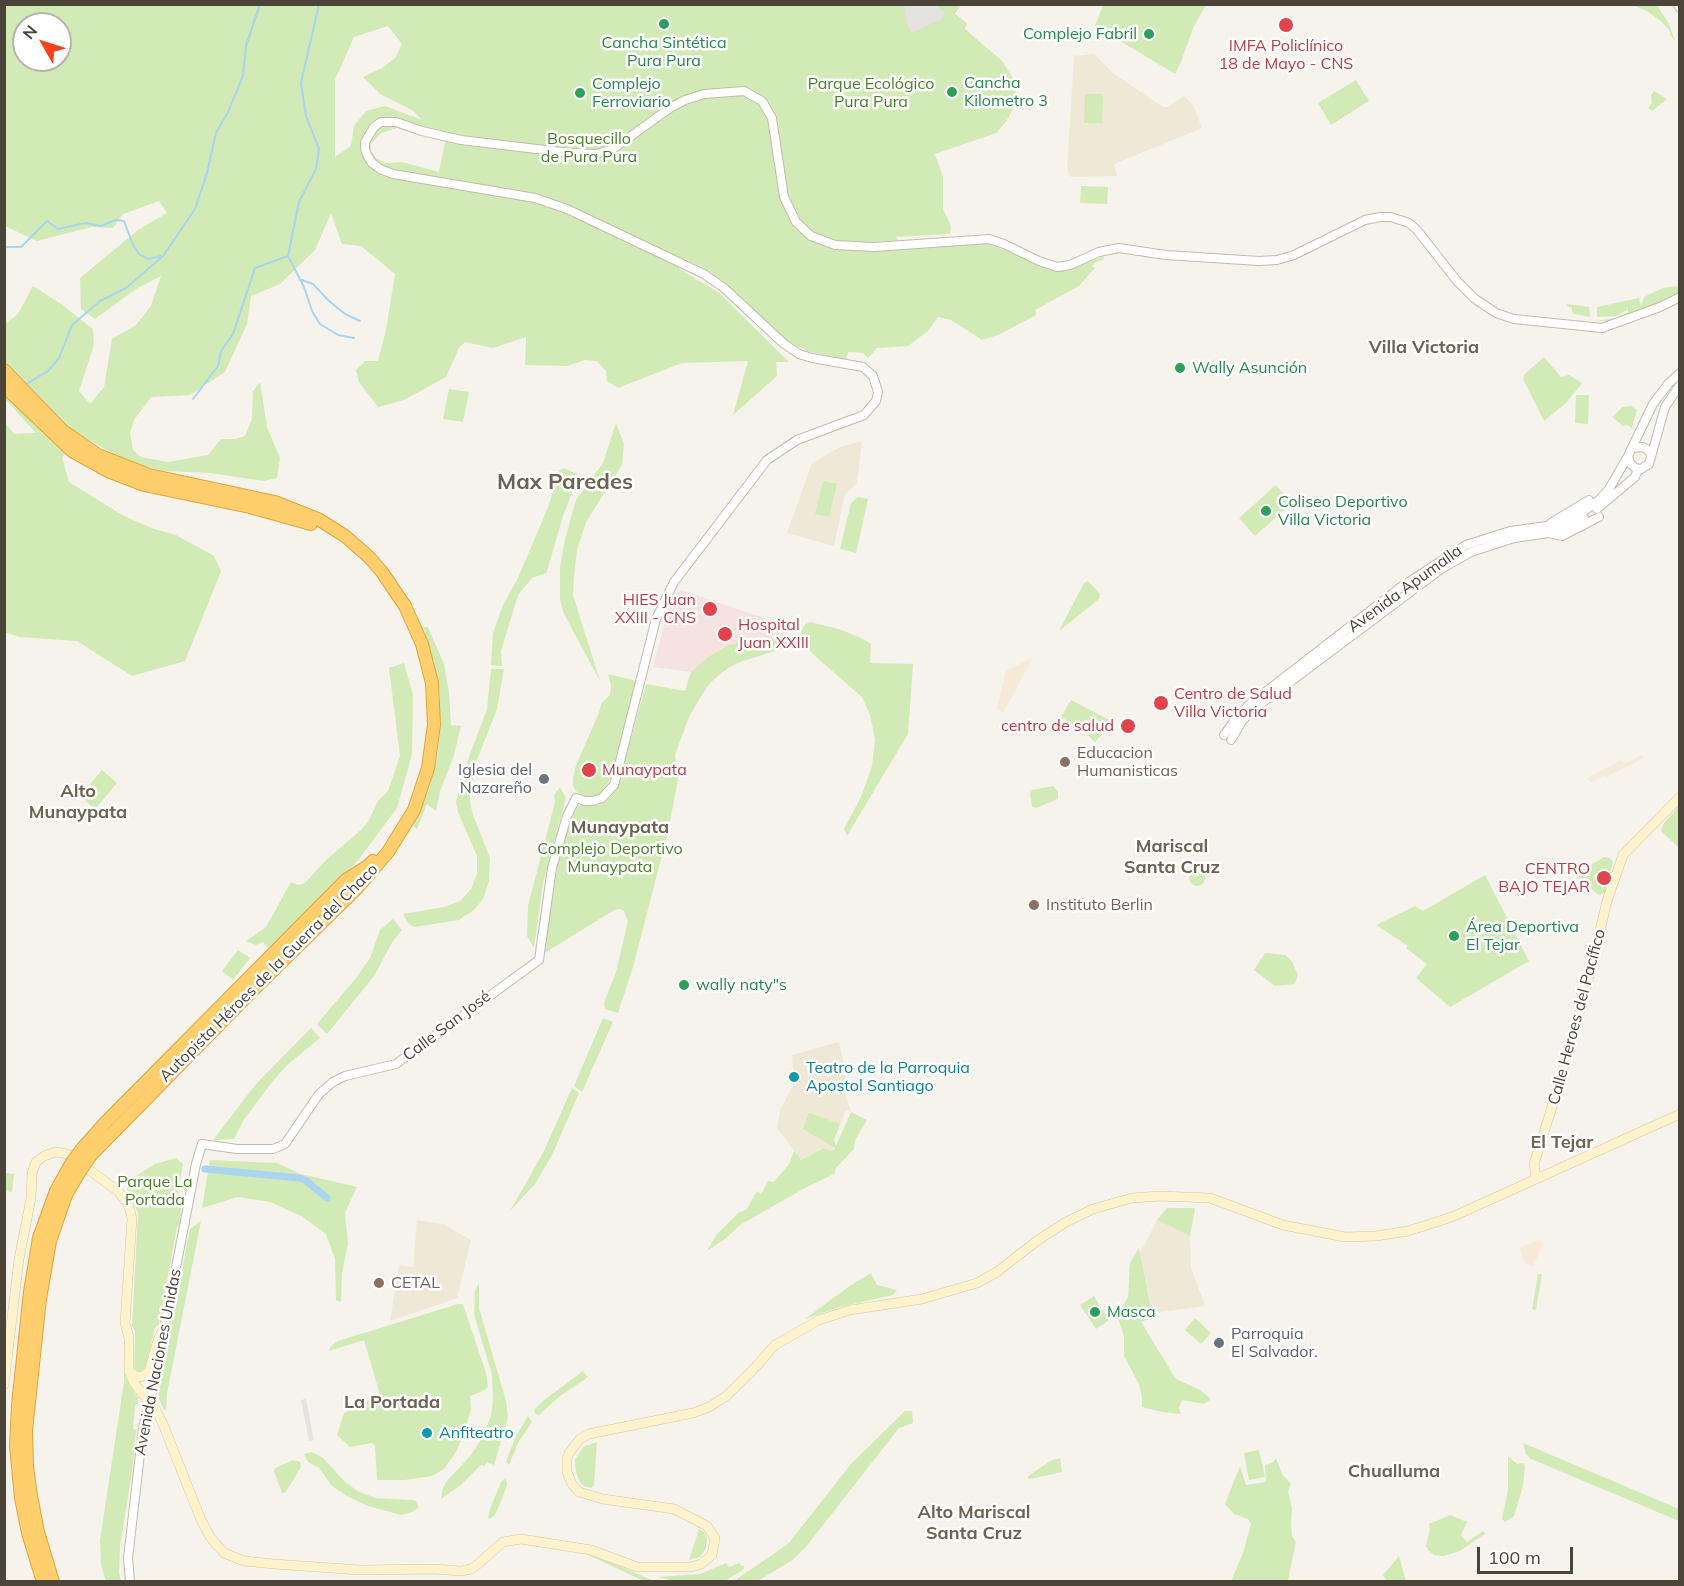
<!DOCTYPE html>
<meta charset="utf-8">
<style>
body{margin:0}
#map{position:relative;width:1684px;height:1586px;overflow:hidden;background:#f6f3ec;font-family:Mulish,sans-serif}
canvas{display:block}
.frame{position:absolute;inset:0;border:6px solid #4b4439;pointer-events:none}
.north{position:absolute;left:12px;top:12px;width:60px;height:60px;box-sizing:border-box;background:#fff;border:2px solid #b7b4b0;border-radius:50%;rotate:309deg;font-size:16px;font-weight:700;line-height:24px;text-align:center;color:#4b4439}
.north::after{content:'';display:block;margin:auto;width:21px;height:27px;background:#fc3f1d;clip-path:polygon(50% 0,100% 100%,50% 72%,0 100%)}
.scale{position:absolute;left:1477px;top:1547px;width:96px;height:27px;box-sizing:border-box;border:3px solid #4b4439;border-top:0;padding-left:8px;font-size:18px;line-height:21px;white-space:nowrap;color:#4b4439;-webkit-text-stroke:4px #fff;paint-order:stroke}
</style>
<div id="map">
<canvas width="1684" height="1586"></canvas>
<div class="frame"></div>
<div class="north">N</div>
<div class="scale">100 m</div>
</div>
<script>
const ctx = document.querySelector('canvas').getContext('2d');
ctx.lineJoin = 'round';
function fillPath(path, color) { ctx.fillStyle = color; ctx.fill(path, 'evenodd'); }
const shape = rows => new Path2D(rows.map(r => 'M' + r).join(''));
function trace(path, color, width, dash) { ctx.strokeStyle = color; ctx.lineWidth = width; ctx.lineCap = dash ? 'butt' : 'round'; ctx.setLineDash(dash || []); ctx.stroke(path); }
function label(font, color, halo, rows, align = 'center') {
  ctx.font = font + ' Mulish,sans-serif'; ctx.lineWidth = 5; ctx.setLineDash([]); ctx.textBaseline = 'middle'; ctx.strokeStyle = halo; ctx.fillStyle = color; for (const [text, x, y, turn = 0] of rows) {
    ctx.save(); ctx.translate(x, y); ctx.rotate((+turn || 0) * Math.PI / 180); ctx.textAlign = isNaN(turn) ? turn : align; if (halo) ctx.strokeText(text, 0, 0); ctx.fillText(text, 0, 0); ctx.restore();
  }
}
fillPath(shape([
 [1033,658,1003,713,997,708,1006,671],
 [1642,755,1644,758,1606,777,1605,775,1590,783,1587,778,1621,760,1624,764],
 [1539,1240,1543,1244,1533,1267,1525,1263,1519,1248]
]), '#f7ead8');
fillPath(shape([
 [1094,54,1114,74,1163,107,1168,107,1184,96,1193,105,1202,128,1114,164,1117,176,1071,177,1067,170,1074,56],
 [862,441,857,483,845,494,834,546,787,533,812,463,840,447],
 [839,1042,849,1087,844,1090,851,1112,846,1110,834,1140,833,1151,824,1148,801,1160,777,1128,780,1110,794,1084,792,1055],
 [417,1220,443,1224,471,1240,457,1298,390,1321,399,1265,413,1267],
 [1157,1220,1190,1236,1191,1267,1205,1306,1153,1313,1140,1253]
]), '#efe8d6');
fillPath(shape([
 [681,590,788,626,787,639,759,638,728,645,708,657,691,672,653,667,669,607,675,595]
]), '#f6e3e0');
fillPath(shape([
 [5,5,961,5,955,14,967,23,965,29,1002,61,1015,81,1016,103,1006,122,996,133,935,154,943,177,943,209,951,226,950,234,896,237,904,248,958,244,989,244,1055,271,1067,271,1104,256,1103,260,1096,262,1092,266,1095,268,1079,286,1035,310,1036,315,998,335,982,340,951,320,938,317,928,331,908,346,877,348,868,358,863,353,848,352,846,360,807,351,787,341,771,328,723,281,702,267,683,258,679,269,718,292,789,362,776,362,777,376,733,415,748,361,682,363,618,388,607,381,606,371,597,361,585,360,567,366,525,365,526,337,493,348,465,342,459,348,446,377,404,400,378,407,359,382,356,370,365,361,378,361,386,330,395,274,361,246,342,244,331,213,315,250,280,284,251,296,247,324,225,372,190,395,151,397,134,420,130,433,133,450,141,457,168,462,208,455,221,439,235,439,245,436,252,419,253,391,260,382,267,427,280,458,277,478,264,481,210,473,163,471,127,462,84,437,62,457,69,482,122,515,154,529,176,535,214,556,221,571,185,661,132,676,77,641,19,637,5,632,5,422,14,434,36,433,5,399,5,324,18,314,33,286,61,304,93,329,94,345,79,391,90,404,104,387,112,339,136,325,151,306,161,276,136,289,95,319,81,309,80,278,138,230,167,213,159,201,123,214,113,228,92,227,37,241,5,226],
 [24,24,60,24,60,60,24,60],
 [388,26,402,44,395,58,382,68,363,77,380,94,412,110,422,120,385,106,366,111,354,126,351,146,335,157,335,80,354,37],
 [397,128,445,142,439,172,402,162,385,163,376,158,371,151,371,144,381,133],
 [1103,5,1103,4,1206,5,1193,28,1181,62,1175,74,1095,26],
 [1632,5,1657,5,1669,24,1675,41,1670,35,1670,31,1662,22,1647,11],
 [1356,80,1369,101,1331,125,1318,103],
 [1654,91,1667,99,1652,111,1648,108,1652,103,1651,95],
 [1085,94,1103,94,1102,123,1084,123],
 [1081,186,1108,187,1107,204,1080,203],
 [1677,286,1679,293,1653,306,1611,321,1595,321,1616,318,1628,312,1627,305,1627,310,1616,316,1597,317,1597,307,1639,298,1641,306,1644,297,1663,288],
 [1567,304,1589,307,1590,317,1575,314,1572,312,1572,308,1566,306],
 [1544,357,1561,377,1569,375,1582,383,1567,402,1544,421,1523,379,1525,374],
 [449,389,469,392,463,422,443,419],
 [1576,395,1589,395,1588,424,1575,423],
 [1631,406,1637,410,1632,427,1636,431,1627,425,1623,426,1612,417,1623,407],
 [616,423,624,444,622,465,586,522,577,550,574,576,573,595,600,681,564,614,560,600,560,567,565,539,576,500,603,463],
 [564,468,579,475,563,516,548,568,546,573,532,578,518,595,501,651,502,666,491,665,493,633,503,605,517,580,549,505,559,470],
 [823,481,837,484,829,517,815,514],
 [1276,485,1292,503,1255,536,1239,518],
 [858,497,868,499,856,553,840,549,851,503],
 [1088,581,1100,594,1099,599,1059,631,1084,583],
 [810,622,839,629,861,638,871,644,870,663,913,664,908,734,847,836,844,829,861,797,872,766,875,739,870,715,862,697,814,655,806,646,801,632,804,625],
 [423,627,428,627,444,664,449,693,451,725,461,726,454,755,440,791,436,811,427,804,417,829,412,825,429,789,438,753,440,732,440,693,434,662],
 [759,638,787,639,792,641,787,647,737,663,724,671,711,682,701,696,689,717,675,755,678,779,668,832,633,967,618,1013,605,1009,604,1003,616,972,628,921,624,911,620,909,614,910,540,956,545,942,561,846,568,824,579,805,599,805,607,801,617,789,646,684,685,691,691,672,708,657,728,645],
 [404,663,413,695,412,754,397,808,359,859,332,890,269,949,263,942,256,945,246,941,266,927,291,882,298,885,305,883,325,861,362,829,368,822,378,801,388,791,400,756,389,668],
 [491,669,504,669,497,709,477,760,470,791,470,802,473,815,490,858,489,881,483,899,474,910,459,920,414,927,408,923,403,914,444,907,460,901,471,889,477,874,477,856,458,812,456,802,469,757,487,709],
 [608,674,637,681,609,781,600,794,593,797,585,796,577,792,573,786,573,778,576,765,599,713,601,704,610,695,611,685],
 [1071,700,1113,722,1095,742,1084,732,1061,717],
 [102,770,117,783,95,809,80,796],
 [1053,786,1058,791,1058,799,1036,808,1032,806,1030,794,1032,790],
 [560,787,566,798,543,883,534,948,527,936,528,906,555,802,554,795],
 [1679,806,1679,848,1661,831,1664,823],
 [1604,857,1610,858,1613,862,1605,893,1599,895,1576,877,1576,874],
 '1189 878a8 8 0 1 1 16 0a8 8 0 1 1-16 0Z',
 [1485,875,1529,961,1450,1007,1416,978,1427,964,1406,948,1408,946,1376,925,1415,906,1423,911],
 [393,919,402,930,393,941,374,976,327,1034,317,1024,357,977,370,958,380,930],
 [238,950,250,958,233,980,222,971],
 [1265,953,1285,955,1292,961,1298,975,1295,984,1275,986,1254,970],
 [603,1018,613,1022,582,1092,574,1086],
 [311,1028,320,1038,287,1065,272,1082,243,1121,234,1139,213,1140,256,1084],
 [572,1088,579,1093,553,1153,535,1184,510,1211,543,1153],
 [851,1112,867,1120,855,1140,854,1149,836,1168,834,1174,803,1189,740,1225,725,1239,707,1251,717,1234,738,1213,747,1209,757,1191,761,1194,768,1181,774,1182,789,1164,794,1151,801,1160,824,1148,833,1151,835,1148,803,1129,809,1113,840,1124,834,1140,836,1146],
 [176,1158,183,1164,178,1194,182,1196,180,1223,177,1227,159,1324,155,1328,146,1365,143,1370,139,1372,134,1368,135,1330,132,1326,138,1213,125,1183,155,1164],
 [210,1160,277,1163,301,1174,357,1187,345,1213,348,1243,342,1273,341,1302,336,1300,335,1259,326,1234,301,1216,270,1202,238,1197,202,1208],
 [5,1173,14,1174,12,1192,5,1191],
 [1167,1208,1194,1208,1195,1210,1190,1236,1157,1220],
 [201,1221,167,1393,166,1410,164,1410,158,1397,167,1347,190,1229],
 [1139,1248,1153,1317,1141,1322,1176,1379,1200,1390,1211,1399,1204,1404,1182,1400,1179,1408,1181,1414,1162,1412,1142,1407,1142,1397,1139,1384,1124,1356,1124,1336,1117,1316,1128,1297,1130,1263],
 [871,1273,877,1285,897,1290,893,1295,839,1307,805,1319,851,1285],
 [1538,1274,1542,1274,1536,1310,1532,1309],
 [479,1283,479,1308,506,1401,508,1417,494,1465,487,1462,484,1466,481,1465,461,1485,441,1499,443,1488,447,1481,471,1455,480,1441,491,1416,493,1399,492,1375,474,1314,475,1291],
 [1094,1296,1109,1320,1096,1329,1080,1305],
 [458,1304,463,1304,486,1373,488,1387,481,1392,470,1396,471,1409,464,1433,457,1450,444,1469,432,1476,405,1480,377,1480,375,1446,372,1443,350,1447,337,1435,344,1413,380,1395,364,1340,329,1351,331,1346,338,1341],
 [1195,1318,1211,1333,1201,1344,1185,1330],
 [124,1369,126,1379,138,1398,138,1404,135,1405,133,1429,136,1430,133,1466,120,1546,119,1573,121,1581,106,1582,101,1565,100,1540,124,1382],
 [583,1371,588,1377,560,1396,539,1415,535,1414,534,1410,543,1401],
 [905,1411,912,1411,913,1423,899,1428,805,1548,791,1561,761,1579,756,1581,734,1581,788,1544,851,1464],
 [528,1416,532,1422,519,1441,509,1465,506,1462,515,1438],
 [597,1442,594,1485,591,1488,584,1486,579,1481,576,1472,575,1460,583,1447],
 [1523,1443,1679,1509,1679,1521,1531,1459,1526,1454],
 [1259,1450,1265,1477,1249,1480,1244,1453],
 [312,1452,323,1458,345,1482,359,1492,376,1498,413,1500,416,1501,419,1507,412,1512,401,1515,368,1506,347,1496,332,1486,319,1468,308,1462,304,1454],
 [1508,1456,1517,1464,1523,1463,1525,1466,1523,1486,1514,1516,1505,1522,1502,1519,1508,1490],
 [1060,1458,1062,1472,1030,1479,1027,1477,1050,1461],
 [1276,1458,1282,1474,1291,1484,1288,1491,1292,1509,1291,1524,1292,1536,1296,1542,1288,1580,1231,1581,1243,1553,1251,1524,1248,1519,1234,1514,1225,1504,1240,1466,1246,1485,1266,1482,1265,1465,1272,1463],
 [293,1460,300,1462,301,1467,285,1493,282,1493,274,1471,275,1468],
 [506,1478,507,1485,502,1499,495,1515,490,1519,488,1518,490,1509,501,1482],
 [1450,1515,1467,1522,1461,1535,1467,1542,1483,1531,1485,1534,1460,1551,1443,1556,1434,1555,1428,1550,1426,1546,1430,1529,1429,1524],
 [699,1529,704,1532,707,1538,706,1548,700,1557,689,1560],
 [586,1554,605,1560,654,1581,644,1581],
 [1399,1556,1406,1581,1387,1581,1383,1575],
 [726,1563,729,1567,740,1563,741,1566,744,1566,744,1569,725,1581,674,1581,658,1577,700,1574]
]), '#d2eab5');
fillPath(shape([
 [904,5,939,5,938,7,944,12,942,19,911,33,907,23],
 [306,1399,314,1440,309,1441,301,1400]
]), '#e5e3e0');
trace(shape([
 [319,4,301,83,306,116,319,149,316,169,299,202,288,256,304,287,312,311,320,324,338,335,354,338],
 [4,247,21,247,47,221,58,229,86,223,101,226,115,220,124,221,133,245,139,254,148,259,161,256],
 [302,280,313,284,328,300,345,314,360,321],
 [25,385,48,371,59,358,72,325,100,301,126,288,163,256,195,209,207,173,216,133,228,112,243,76,246,46,260,4],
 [193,399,218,366,221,351,233,334,255,268,288,256]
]), '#a9d4f2', 2);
trace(shape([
 [205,1169,299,1178,305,1180,327,1198]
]), '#a9d4f2', 7);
const tertiary = shape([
 [1677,4,1680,8],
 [1632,448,1643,447,1648,450,1651,455],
 [1628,456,1630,463,1635,468,1641,469,1649,464,1665,407,1680,385],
 [1597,509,1635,477,1638,469],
 [1551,523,1589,500],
 [1549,533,1562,536,1599,517],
 [1224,735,1237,717,1250,704,1401,587,1438,563,1466,545,1510,531,1547,526,1573,519,1599,500,1609,489,1628,456,1653,404,1668,384,1680,373],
 [1231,740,1242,721,1254,709,1441,569,1471,552,1514,538,1549,533,1573,525,1584,518],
 [130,1582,128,1558,143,1428,150,1402,196,1164,202,1144,237,1149,273,1149,285,1144,319,1094,333,1082,345,1076,396,1064,539,960,552,868,567,816,576,798,585,801,593,801,602,798,614,785,656,619,674,582,767,460,797,440,864,415,876,401,878,392,873,376,863,367,812,358,799,354,783,343,724,288,704,274,567,209,535,198,393,174,380,169,372,163,367,155,365,149,365,142,374,127,381,122,396,122,422,131,461,140,570,153,597,154,613,149,670,108,685,100,704,94,744,91,762,101,772,118,784,197,796,222,811,236,835,245,874,247,989,239,1004,244,1039,261,1057,267,1070,265,1099,252,1119,248,1166,255,1259,261,1277,260,1294,255,1365,220,1380,217,1391,217,1409,223,1417,230,1457,281,1475,299,1496,313,1514,319,1602,328,1660,307,1680,297]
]);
const secondary = shape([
 [1536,1178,1534,1164,1559,1085,1585,993,1607,901,1623,855,1680,797],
 [129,1371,137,1377,144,1376,149,1371,158,1340,163,1330],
 [4,1385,19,1259,31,1198,32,1173,36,1162,44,1156,55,1152,63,1153,69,1155,118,1191,128,1204,132,1218,125,1323,129,1338,129,1371,134,1383,157,1412,163,1424,201,1520,211,1538,224,1553,244,1561,274,1564,360,1570,433,1569,461,1571,471,1569,478,1564,503,1542,521,1539,591,1550,637,1567,691,1567,701,1564,712,1555,715,1538,707,1526,674,1509,603,1499,579,1492,572,1484,567,1472,567,1459,569,1453,580,1439,589,1434,693,1413,709,1407,725,1397,751,1372,775,1345,819,1320,850,1310,922,1299,977,1283,997,1272,1038,1240,1066,1222,1093,1209,1132,1198,1159,1196,1210,1198,1283,1225,1345,1237,1376,1236,1408,1231,1452,1217,1680,1114]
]);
const motorway = shape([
 [4,370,63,431,98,455,149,475,275,502,318,519,345,536,369,557,382,572,405,606,422,644,432,683,434,725,428,768,414,810,388,852,357,888,250,993,91,1155],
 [4,386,72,451,110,472,144,485,250,507,311,524],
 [82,1149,105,1123,346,880,368,866,373,861],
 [43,1582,28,1533,21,1498,16,1446,18,1405,30,1292,39,1238,56,1191,71,1164],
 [53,1582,38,1532,31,1496,27,1467,26,1430,40,1299,50,1241,66,1195,80,1171]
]);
trace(tertiary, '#c2bbae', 10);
trace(secondary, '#d6c79b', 10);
trace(motorway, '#e0a43c', 14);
trace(tertiary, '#fff', 8);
trace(secondary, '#fff3cd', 9);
trace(motorway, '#ffcf6e', 12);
const motorwayBridge = shape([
 [71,1164,82,1149],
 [80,1171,91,1155]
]);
trace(motorwayBridge, '#e0a43c', 14, []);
trace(motorwayBridge, '#ffcf6e', 12);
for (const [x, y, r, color] of [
 [664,24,6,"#2e9e5b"],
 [1286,25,8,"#e0444e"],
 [1149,34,6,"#2e9e5b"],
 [952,92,6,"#2e9e5b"],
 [580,93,6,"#2e9e5b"],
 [1180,368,6,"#2e9e5b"],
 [1266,511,6,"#2e9e5b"],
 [710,609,8,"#e0444e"],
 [725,634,8,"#e0444e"],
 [1161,703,8,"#e0444e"],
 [1128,726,8,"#e0444e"],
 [1065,762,6,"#8d6e63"],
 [589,770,8,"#e0444e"],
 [544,779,6,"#6b7280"],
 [1604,878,8,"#e0444e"],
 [1034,905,6,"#8d6e63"],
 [1454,936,6,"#2e9e5b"],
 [684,985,6,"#2e9e5b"],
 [794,1077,6,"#0f9aa8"],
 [379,1283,6,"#8d6e63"],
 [1095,1312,6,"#2e9e5b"],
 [1219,1343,6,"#6b7280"],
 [427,1433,6,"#0f9aa8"]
]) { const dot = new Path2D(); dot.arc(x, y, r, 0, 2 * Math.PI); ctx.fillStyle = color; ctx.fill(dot); trace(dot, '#fff', 2); }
label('16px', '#27864d', '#fff', [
 ["Complejo Fabril",1137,34,"right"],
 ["Cancha Sintética",664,43,"center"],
 ["Pura Pura",664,61,"center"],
 ["Cancha",964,83],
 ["Kilometro 3",964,101],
 ["Complejo",592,84],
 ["Ferroviario",592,102],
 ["Wally Asunción",1192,368],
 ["Coliseo Deportivo",1278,502],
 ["Villa Victoria",1278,520],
 ["Área Deportiva",1466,927],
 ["El Tejar",1466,945],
 ["wally naty\"s",696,985],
 ["Masca",1107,1312]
], 'left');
label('16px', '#be3a42', '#fff', [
 ["IMFA Policlínico",1286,46,"center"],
 ["18 de Mayo - CNS",1286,64,"center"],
 ["HIES Juan",696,600],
 ["XXIII - CNS",696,618],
 ["Hospital",738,625,"left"],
 ["Juan XXIII",738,643,"left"],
 ["Centro de Salud",1174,694,"left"],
 ["Villa Victoria",1174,712,"left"],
 ["centro de salud",1114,726],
 ["Munaypata",602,770,"left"],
 ["CENTRO",1590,869],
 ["BAJO TEJAR",1590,887]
], 'right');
label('16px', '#4a7f2a', '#fff', [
 ["Parque Ecológico",871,84],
 ["Pura Pura",871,102],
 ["Bosquecillo",589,139],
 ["de Pura Pura",589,157],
 ["Complejo Deportivo",610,849],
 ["Munaypata",610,867],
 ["Parque La",155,1182],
 ["Portada",155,1200]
]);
label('16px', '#4b4439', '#fff', [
 ["Avenida Apumalla",1405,589,-36],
 ["Autopista Héroes de la Guerra del Chaco",269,973,-45],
 ["Calle Heroes del Pacífico",1577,1017,-75],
 ["Calle San José",447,1026,-37],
 ["Avenida Naciones Unidas",158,1362,-79]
]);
label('16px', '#785e54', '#fff', [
 ["Educacion",1077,753],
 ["Humanisticas",1077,771],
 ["Instituto Berlin",1046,905],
 ["CETAL",391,1283]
], 'left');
label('16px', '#5b616d', '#fff', [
 ["Iglesia del",532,770],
 ["Nazareño",532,788],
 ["Parroquia",1231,1334,"left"],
 ["El Salvador.",1231,1352,"left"]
], 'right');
label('16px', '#0d838f', '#fff', [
 ["Teatro de la Parroquia",806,1068],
 ["Apostol Santiago",806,1086],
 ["Anfiteatro",439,1433]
], 'left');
label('bold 18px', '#6e6250', '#fff', [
 ["Villa Victoria",1424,348],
 ["Alto",78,792],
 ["Munaypata",78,813],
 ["Munaypata",620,828],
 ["Mariscal",1172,847],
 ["Santa Cruz",1172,868],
 ["El Tejar",1562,1143],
 ["La Portada",392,1403],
 ["Chualluma",1394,1472],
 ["Alto Mariscal",974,1513],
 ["Santa Cruz",974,1534]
]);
label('bold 22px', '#6e6250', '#fff', [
 ["Max Paredes",565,482]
]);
</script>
